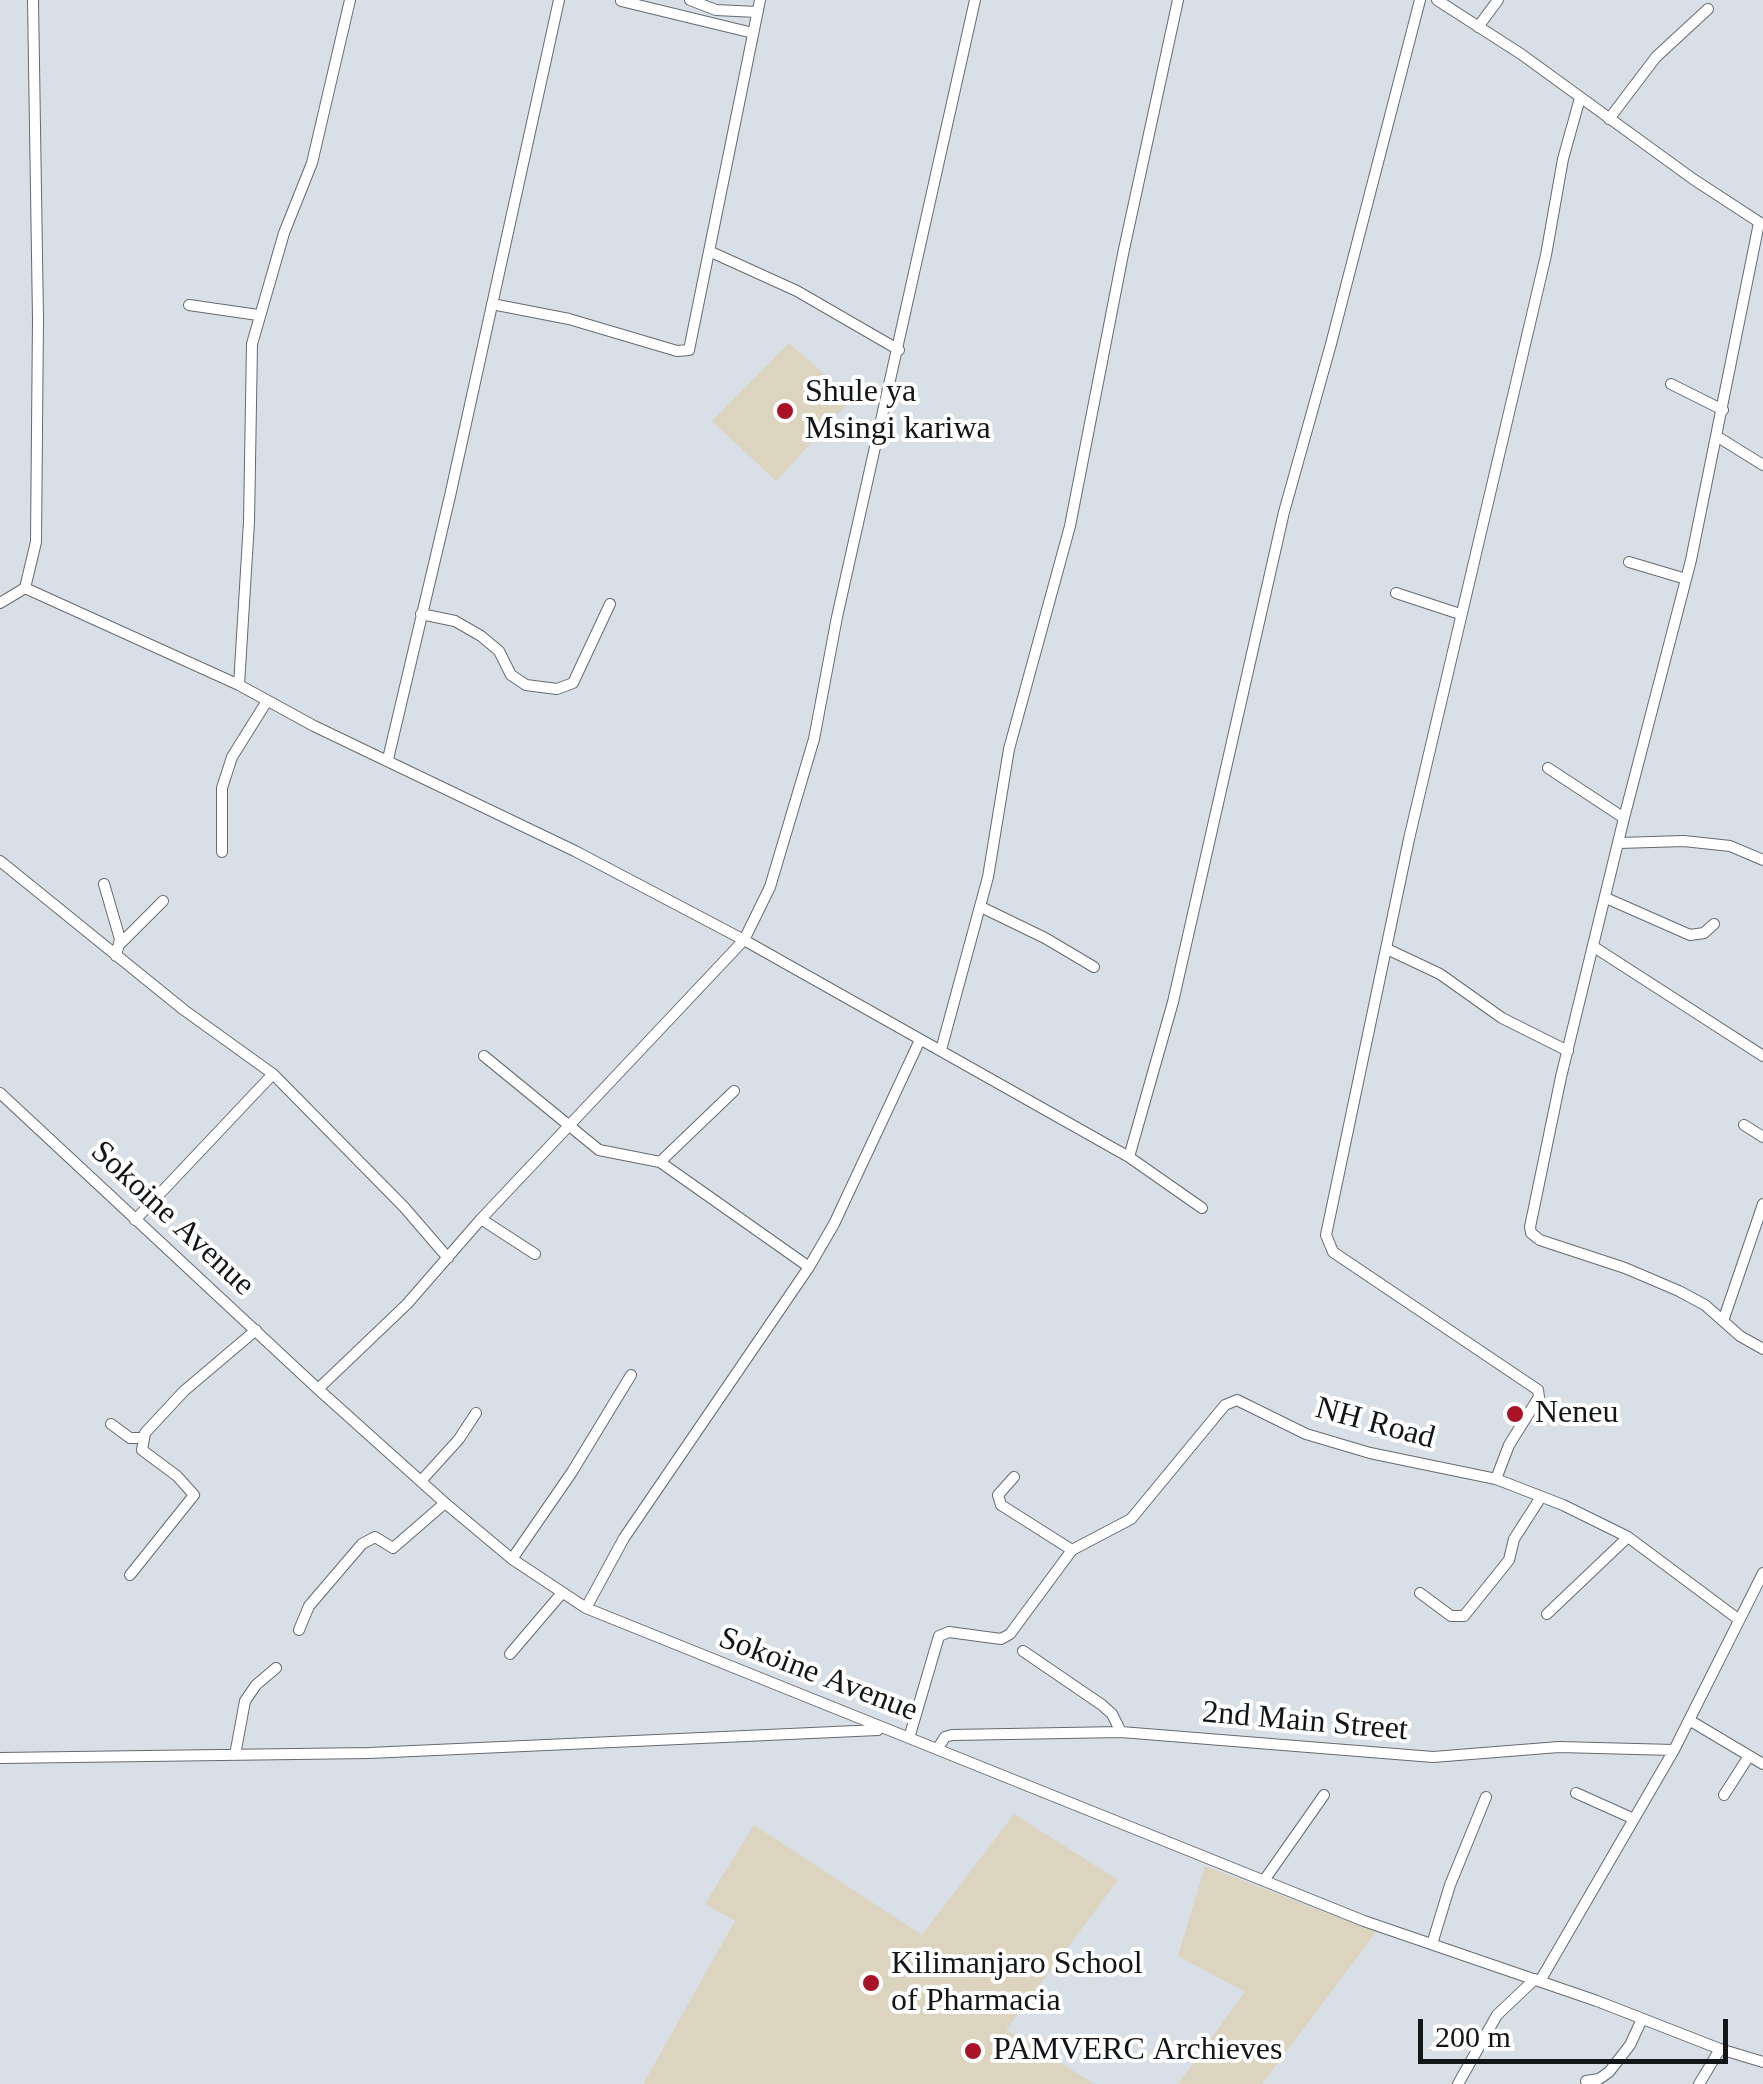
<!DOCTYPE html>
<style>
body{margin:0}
#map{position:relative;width:1763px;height:2084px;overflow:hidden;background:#d8dfe6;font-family:"Times New Roman",serif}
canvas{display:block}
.scale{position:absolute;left:1418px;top:2019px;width:310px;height:45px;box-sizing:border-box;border:5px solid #131618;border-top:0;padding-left:12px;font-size:30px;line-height:35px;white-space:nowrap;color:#131618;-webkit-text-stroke:8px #fff;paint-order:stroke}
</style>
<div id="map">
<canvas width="1763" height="2084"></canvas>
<div class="scale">200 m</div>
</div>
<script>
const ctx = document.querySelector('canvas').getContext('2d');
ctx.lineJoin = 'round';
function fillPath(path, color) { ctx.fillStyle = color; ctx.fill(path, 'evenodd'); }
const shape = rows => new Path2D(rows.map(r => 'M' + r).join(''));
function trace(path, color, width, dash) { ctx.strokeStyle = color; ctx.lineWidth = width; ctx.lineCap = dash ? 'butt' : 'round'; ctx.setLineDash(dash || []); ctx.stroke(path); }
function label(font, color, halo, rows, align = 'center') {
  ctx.font = font + ' "Times New Roman",serif'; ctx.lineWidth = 8; ctx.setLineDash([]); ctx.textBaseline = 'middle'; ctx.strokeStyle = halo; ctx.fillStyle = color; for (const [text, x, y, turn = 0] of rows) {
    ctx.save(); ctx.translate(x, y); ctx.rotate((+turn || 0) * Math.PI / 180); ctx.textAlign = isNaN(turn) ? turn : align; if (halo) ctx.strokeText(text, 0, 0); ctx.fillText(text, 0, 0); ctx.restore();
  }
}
fillPath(shape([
 [789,343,852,399,776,481,712,421],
 [1014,1814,1118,1880,1006,2030,1095,2084,643,2084,735,1921,705,1904,754,1825,922,1935],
 [1205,1866,1376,1932,1262,2084,1178,2084,1245,1992,1178,1956]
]), '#ddd4bf');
const minor = shape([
 [690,0,716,10,757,12],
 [1437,0,1521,54,1693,179,1762,224],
 [621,1,753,33],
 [1478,27,1498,0],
 [1609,119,1656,57,1708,9],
 [1759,223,1691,560,1624,818,1561,1077,1530,1227,1531,1233,1540,1240,1625,1268,1679,1291,1705,1305,1740,1336,1763,1349],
 [711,252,797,291,899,350],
 [492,304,569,319,677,351,689,350,760,0],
 [189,305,258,315],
 [1671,384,1723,410],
 [1718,437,1763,465],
 [1629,562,1686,579],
 [25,588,239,685,314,726,575,851,744,940,770,887,814,739,837,617,975,0],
 [1396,593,1460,614],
 [0,603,25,588,36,542,38,319,33,0],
 [421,614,455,621,481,636,499,651,511,675,526,685,557,689,573,683,610,604],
 [239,685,249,522,252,344,284,233,312,163,350,0],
 [388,759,450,496,559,0],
 [1548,768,1624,818],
 [1619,843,1684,841,1730,846,1763,860],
 [222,852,222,788,232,757,267,701],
 [0,861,184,1010,273,1074,404,1207,448,1258],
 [104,884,120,939,116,956],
 [1606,898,1690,935,1704,933,1714,924],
 [981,907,1045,938,1094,967],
 [119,945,163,901],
 [1594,947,1763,1056],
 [1387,949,1440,974,1502,1018,1568,1051],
 [941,1050,988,877,1009,749,1070,526,1123,254,1178,0],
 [484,1056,599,1150,660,1162,809,1267],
 [0,1093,318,1389,445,1503,512,1559,586,1608,1364,1921,1597,2001,1720,2049,1763,2062],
 [1744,1125,1763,1137],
 [1129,1157,1173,1002,1284,512,1331,344,1420,0],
 [660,1162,734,1091],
 [481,1219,535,1254],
 [135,1220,273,1074],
 [1723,1321,1763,1204],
 [318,1389,407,1304,481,1219,744,940,1129,1157,1202,1208],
 [111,1424,130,1438,143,1438],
 [1014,1477,998,1495,1001,1505,1072,1550],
 [1496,1479,1509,1445,1539,1397,1538,1390,1333,1252,1326,1235,1409,839,1546,255,1563,159,1580,98],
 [421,1481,459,1439,476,1413],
 [512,1559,572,1472,631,1375],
 [130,1575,194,1495,177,1476,142,1450,145,1433,184,1391,256,1330],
 [1420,1593,1451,1616,1464,1616,1509,1560,1514,1539,1541,1497],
 [586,1608,624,1538,809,1267,834,1224,920,1040],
 [1547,1614,1628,1537],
 [299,1630,309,1606,362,1544,375,1537,393,1548,445,1503],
 [1023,1651,1102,1705,1112,1714,1121,1732],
 [510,1654,562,1593],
 [1689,1720,1763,1764],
 [909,1738,939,1636,949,1632,1001,1639,1010,1634,1072,1550,1131,1519,1225,1405,1237,1400,1306,1434,1370,1453,1496,1479,1563,1505,1628,1537,1738,1619],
 [938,1748,945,1737,952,1735,1121,1732,1433,1757,1559,1747,1674,1750],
 [235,1755,245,1701,256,1685,276,1668],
 [0,1758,369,1753,878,1730],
 [1576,1793,1634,1819],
 [1724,1795,1749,1756],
 [1265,1879,1324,1795],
 [1432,1944,1450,1885,1486,1797],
 [1540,1981,1674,1750,1763,1573],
 [1586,2081,1599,2079,1609,2072,1630,2045,1642,2019],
 [1458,2084,1497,2015,1535,1979],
 [1699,2084,1720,2049]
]);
trace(minor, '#656b71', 12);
trace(minor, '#fff', 10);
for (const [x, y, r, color] of [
 [785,411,10,"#a91227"],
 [1515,1414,10,"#a91227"],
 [871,1983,10,"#a91227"],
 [973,2051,10,"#a91227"]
]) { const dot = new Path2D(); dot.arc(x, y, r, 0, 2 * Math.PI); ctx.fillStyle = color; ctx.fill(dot); trace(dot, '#fff', 4); }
label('32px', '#131618', '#fff', [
 ["Shule ya",805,393],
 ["Msingi kariwa",805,430],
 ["Neneu",1535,1414],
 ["Kilimanjaro School",891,1965],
 ["of Pharmacia",891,2002],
 ["PAMVERC Archieves",993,2051]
], 'left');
label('32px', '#131618', '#fff', [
 ["Sokoine Avenue",172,1219,43],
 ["NH Road",1375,1424,15],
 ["Sokoine Avenue",818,1675,21],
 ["2nd Main Street",1305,1722,5]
]);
</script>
